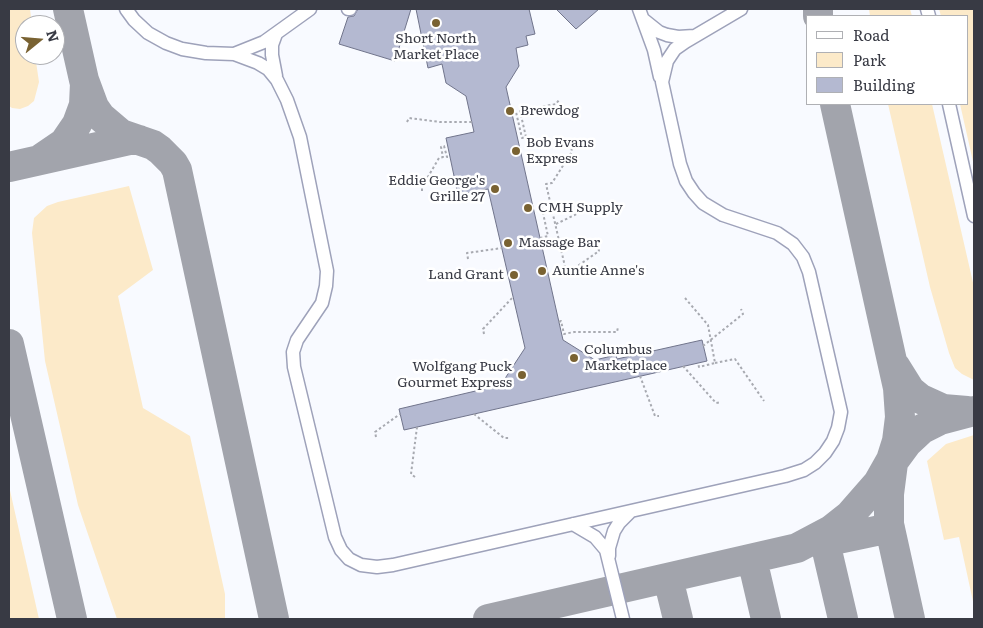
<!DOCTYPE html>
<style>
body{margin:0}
#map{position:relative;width:983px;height:628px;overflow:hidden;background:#f8faff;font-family:Literata,serif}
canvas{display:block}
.frame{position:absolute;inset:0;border:10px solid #383a44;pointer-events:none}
.legend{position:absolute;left:806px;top:15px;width:162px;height:90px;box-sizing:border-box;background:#fff;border:1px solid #afb0b4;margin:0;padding:6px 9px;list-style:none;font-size:15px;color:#383a44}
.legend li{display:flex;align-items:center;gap:10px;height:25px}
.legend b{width:25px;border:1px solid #afb0b4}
.north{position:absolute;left:15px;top:15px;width:50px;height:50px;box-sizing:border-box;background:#fff;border:1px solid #afb0b4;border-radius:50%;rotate:73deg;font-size:14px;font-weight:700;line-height:20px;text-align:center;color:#383a44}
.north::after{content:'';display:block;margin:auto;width:18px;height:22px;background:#796232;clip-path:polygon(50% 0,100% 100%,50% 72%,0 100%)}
</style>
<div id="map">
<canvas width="983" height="628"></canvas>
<div class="frame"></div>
<ul class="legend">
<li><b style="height:6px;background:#fff"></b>Road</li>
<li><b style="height:14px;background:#fceac9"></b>Park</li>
<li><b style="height:14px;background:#b4b9d1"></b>Building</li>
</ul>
<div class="north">N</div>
</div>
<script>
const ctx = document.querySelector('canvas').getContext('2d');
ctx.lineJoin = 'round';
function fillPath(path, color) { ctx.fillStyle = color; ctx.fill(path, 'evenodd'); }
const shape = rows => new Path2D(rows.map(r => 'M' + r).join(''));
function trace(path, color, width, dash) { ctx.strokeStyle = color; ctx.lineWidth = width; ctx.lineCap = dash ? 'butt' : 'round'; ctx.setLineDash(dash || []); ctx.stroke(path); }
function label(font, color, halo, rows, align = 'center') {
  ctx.font = font + ' Literata,serif'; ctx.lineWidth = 5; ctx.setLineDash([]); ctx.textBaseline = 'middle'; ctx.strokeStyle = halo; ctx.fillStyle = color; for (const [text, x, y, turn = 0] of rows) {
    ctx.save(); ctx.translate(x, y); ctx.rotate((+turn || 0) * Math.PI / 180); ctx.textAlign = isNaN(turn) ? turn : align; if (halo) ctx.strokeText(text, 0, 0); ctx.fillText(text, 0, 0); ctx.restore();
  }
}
fillPath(shape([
 [9,9,30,9,32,25,25,25,25,55,35,55,39,82,34,101,28,106,20,109,12,108,9,106],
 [869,9,910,9,912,16,870,16],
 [939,9,974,9,974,166,960,104,967,104,967,16,941,16],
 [888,104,932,104,974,287,974,380,962,374,955,368,949,353,930,287],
 [129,186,153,270,118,296,143,408,190,436,225,594,225,619,117,619,78,505,45,361,32,233,34,218,47,206,58,202],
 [974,435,974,606,959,537,944,540,927,461,946,444],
 [9,486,39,619,9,619]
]), '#fceac9');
trace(shape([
 [68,9,84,80,94,107,101,117,121,134,153,145,160,150,173,163,177,170,274,619],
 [818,9,818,16],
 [42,158,64,143,77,124,84,105,85,83],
 [9,167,129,140,139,140],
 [9,344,72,619],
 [895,366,910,390,921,399,943,409,967,411],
 [893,462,907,443,922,429,940,420,974,411],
 [893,463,889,494,889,524,910,619],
 [825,542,843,619],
 [819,543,890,528],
 [752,559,766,619],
 [668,578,678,619],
 [488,619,797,548,831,530,850,515,878,483,891,460,897,441,900,417,898,388,835,104]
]), '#a2a4ac', 30);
const building = shape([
 [358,9,411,9,395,61,339,44,348,17,354,16,358,9],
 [416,9,529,9,535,34,526,36,528,45,516,48,519,66,506,87,563,340,595,360,616,355,617,359,702,340,707,361,404,430,399,409,484,389,483,385,504,380,525,348,488,189,458,195,446,138,474,132,466,96,446,83,442,64,428,68,416,9],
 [556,9,599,9,576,29,556,9]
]);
fillPath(building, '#b4b9d1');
trace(building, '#70748b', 1);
const minor = shape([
 [126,9,134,20,148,33,166,43,182,49,206,53,234,54,258,63,268,69,277,80,287,100,300,137,327,271,326,286,322,303,297,340,293,352,294,367,335,537,341,550,349,559,361,565,377,567,393,565,785,476,804,470,815,463,825,453,833,441,838,428,841,412,809,272,803,257,793,244,777,233,723,215,703,203,694,193,686,181,680,164,662,82,667,61,675,49,685,42,741,9],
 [348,9,350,9],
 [639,9,654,50,660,77],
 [927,9,929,16],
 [644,20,659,32,667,35,678,37,694,36],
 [234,54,264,42,310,9],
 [276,76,272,55,272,45,276,34],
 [949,104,974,216],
 [573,524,595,537,606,550,623,619],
 [609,556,609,548,614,531,619,523,631,511]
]);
trace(minor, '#9ea2ba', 15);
trace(shape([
 [512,113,516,112,522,138,526,137,520,111,556,104,559,100],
 [407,122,409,118,440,122,472,122],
 [572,148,571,153,552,183,546,184,566,271,572,270,599,251,598,247],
 [422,191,422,187,439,158,443,157,441,147,444,146,447,157,450,157],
 [556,224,589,208,590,204],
 [540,238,548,236,541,204,551,202],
 [468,259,467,253,502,248],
 [685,298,708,325,715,363,699,367,698,363],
 [559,322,561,321,564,334,574,332,617,332,618,327],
 [484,334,483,329,513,297],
 [715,363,735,359,764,401],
 [683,366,716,403,721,402],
 [640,376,655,416,659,416],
 [474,414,504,438,509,438],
 [376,437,375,432,400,414],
 [415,477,411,474,417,427]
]), '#a8aab1', 2, [2.5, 2.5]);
trace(minor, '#fff', 12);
trace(shape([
 [703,346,743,314,741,309]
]), '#a8aab1', 2, [2.5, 2.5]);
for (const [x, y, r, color] of [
 [436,23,5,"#796232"],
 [510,111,5,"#796232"],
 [516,151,5,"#796232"],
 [495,189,5,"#796232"],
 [528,208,5,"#796232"],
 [508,243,5,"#796232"],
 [542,271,5,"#796232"],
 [514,275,5,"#796232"],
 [574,358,5,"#796232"],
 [522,375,5,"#796232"]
]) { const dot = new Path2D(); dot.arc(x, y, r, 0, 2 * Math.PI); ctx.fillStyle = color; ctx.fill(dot); trace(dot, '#fff', 2); }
label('14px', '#383a44', '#fff', [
 ["Short North",436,39,"center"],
 ["Market Place",436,55,"center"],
 ["Brewdog",520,111],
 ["Bob Evans",526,143],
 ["Express",526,159],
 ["Eddie George's",485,181,"right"],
 ["Grille 27",485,197,"right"],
 ["CMH Supply",538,208],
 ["Massage Bar",518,243],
 ["Auntie Anne's",552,271],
 ["Land Grant",504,275,"right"],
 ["Columbus",584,350],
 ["Marketplace",584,366],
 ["Wolfgang Puck",512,367,"right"],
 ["Gourmet Express",512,383,"right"]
], 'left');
</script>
